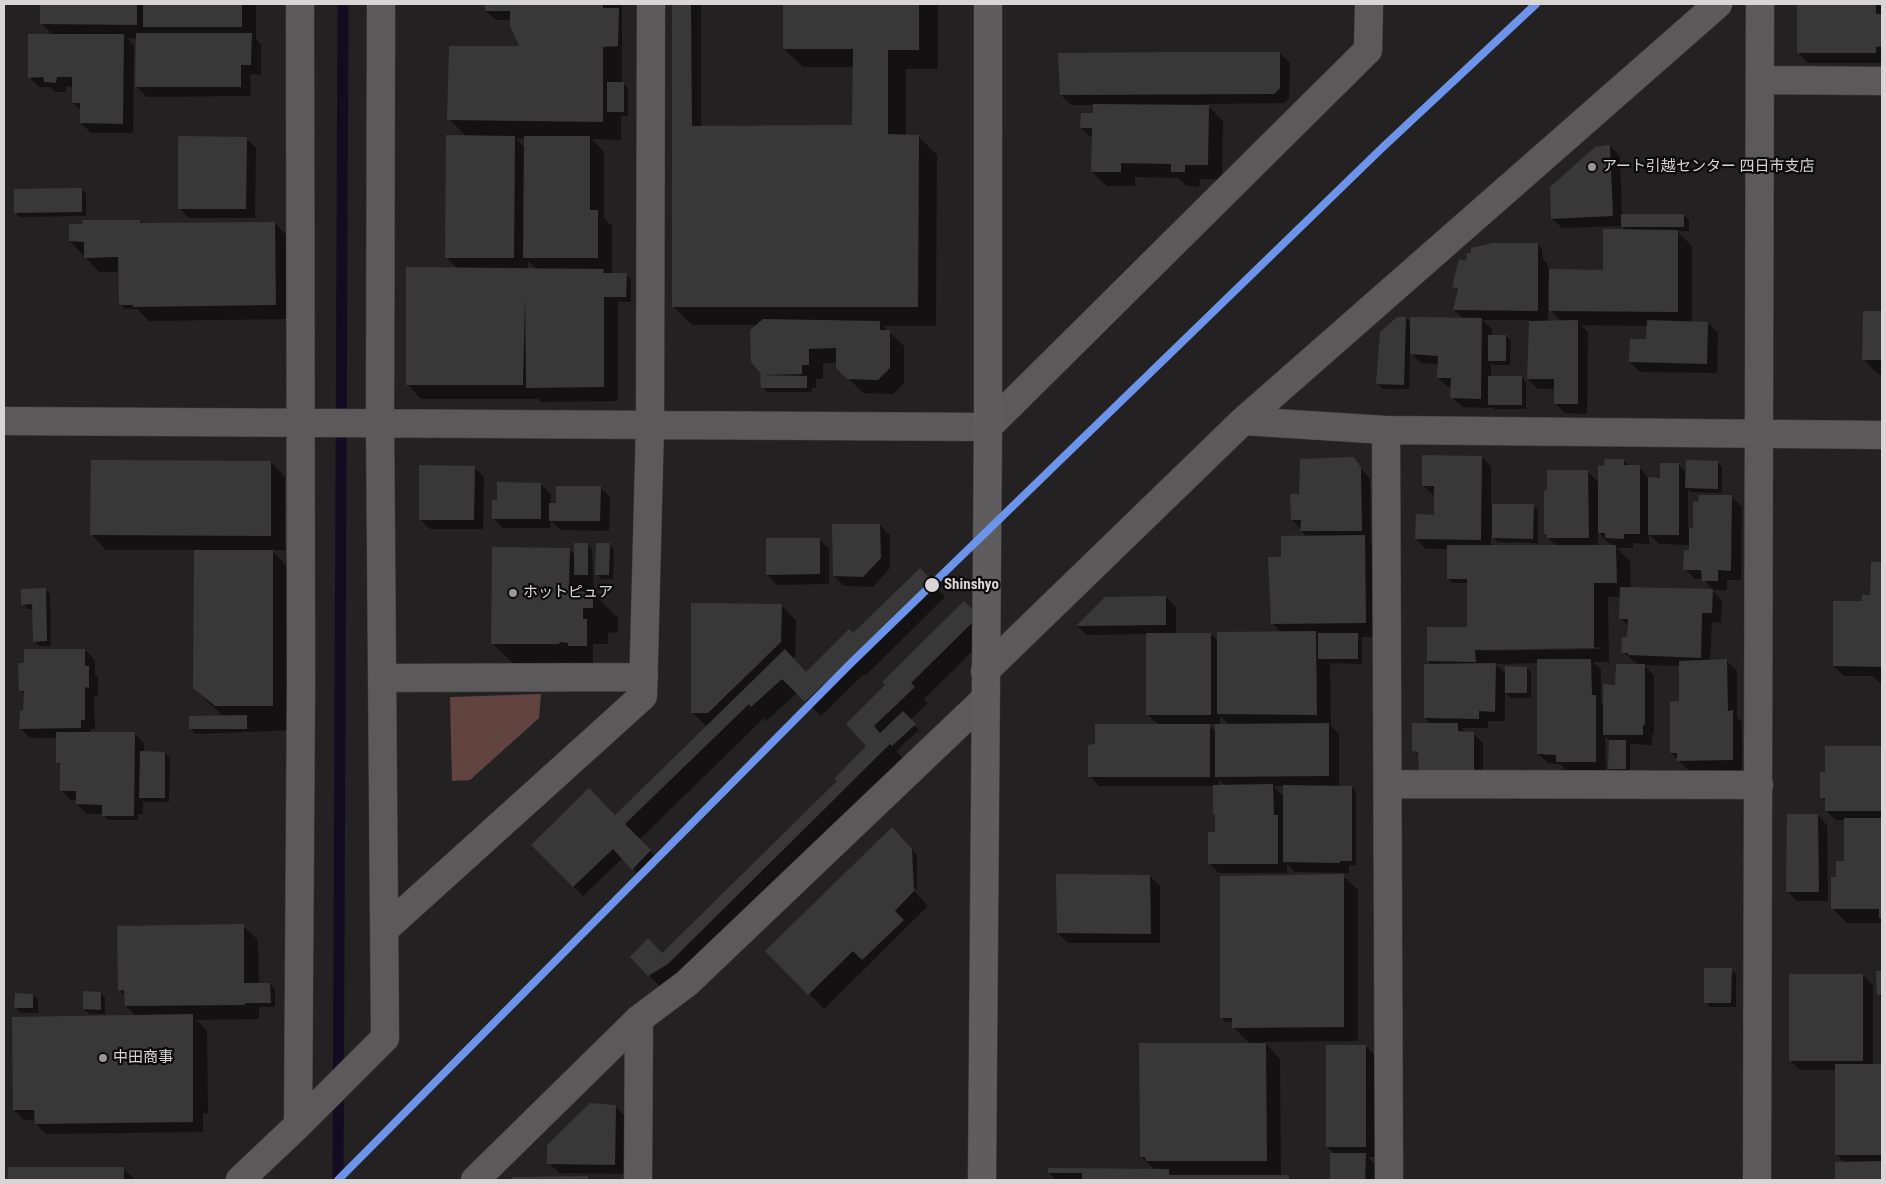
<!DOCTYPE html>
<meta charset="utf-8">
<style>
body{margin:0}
#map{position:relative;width:1886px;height:1184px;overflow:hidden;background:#242123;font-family:"Roboto Condensed",sans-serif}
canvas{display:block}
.frame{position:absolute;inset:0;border:5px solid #d9d5d7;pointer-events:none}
</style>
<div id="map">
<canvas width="1886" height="1184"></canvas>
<div class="frame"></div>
</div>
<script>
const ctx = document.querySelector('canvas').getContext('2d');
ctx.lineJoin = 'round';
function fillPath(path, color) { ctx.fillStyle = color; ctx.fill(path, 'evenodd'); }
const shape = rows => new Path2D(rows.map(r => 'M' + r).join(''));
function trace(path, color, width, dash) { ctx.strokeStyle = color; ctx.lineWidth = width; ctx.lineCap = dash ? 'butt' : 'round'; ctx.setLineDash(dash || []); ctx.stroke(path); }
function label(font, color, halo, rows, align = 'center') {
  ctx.font = font + ' "Roboto Condensed","Noto Sans JP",sans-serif'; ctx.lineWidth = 4.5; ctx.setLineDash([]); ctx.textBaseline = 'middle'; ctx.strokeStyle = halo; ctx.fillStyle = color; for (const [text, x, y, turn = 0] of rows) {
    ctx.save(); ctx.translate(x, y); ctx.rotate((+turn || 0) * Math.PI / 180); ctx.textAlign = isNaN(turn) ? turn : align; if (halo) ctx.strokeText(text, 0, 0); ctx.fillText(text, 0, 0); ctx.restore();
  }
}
fillPath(shape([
 [541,694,539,718,470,780,452,781,450,697]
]), '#614340');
fillPath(shape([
 [41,4,256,4,256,39,261,44,261,75,250,74,251,96,147,97,137,87,137,39,127,38,134,45,133,133,91,133,81,123,81,111,73,103,73,87,66,86,66,92,55,92,50,87,39,87,29,77,53,35,41,23],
 [486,4,622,4,622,83,628,88,628,116,621,116,621,140,592,139,604,152,604,218,612,226,612,274,626,274,631,279,631,302,618,302,618,401,541,402,537,397,537,399,421,399,407,384,458,269,447,258,466,136,449,119,521,48,511,20,496,20,486,11],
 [516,139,525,139,525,148],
 [528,261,537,270,528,270],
 [674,4,701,4,701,127,853,127,854,67,803,67,784,49,785,4,938,4,938,69,906,69,906,136,918,136,937,155,936,326,883,326,904,346,904,383,893,394,863,393,848,378,837,363,823,363,823,379,816,379,816,388,812,388,812,392,767,392,762,387,766,377,752,362,757,325,692,325,673,306],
 [1798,4,1882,4,1882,63,1808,63,1799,53],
 [1280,53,1290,63,1289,98,1284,103,1206,104,1223,121,1222,179,1200,179,1199,187,1187,186,1178,178,1135,177,1135,186,1107,186,1092,172,1093,139,1081,128,1094,114,1094,105,1071,105,1061,95],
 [246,138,256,148,255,218,189,218,179,208],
 [1610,146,1620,156,1622,215,1684,215,1689,220,1689,231,1677,231,1692,246,1692,323,1708,323,1718,333,1717,373,1640,372,1630,362,1647,341,1648,326,1581,325,1588,332,1587,414,1565,413,1555,403,1555,389,1538,389,1528,379,1530,320,1482,320,1492,329,1492,336,1506,336,1511,341,1510,365,1494,365,1491,363,1491,377,1522,377,1526,382,1526,409,1494,409,1490,406,1490,408,1462,407,1452,397,1452,387,1448,387,1438,378,1439,364,1421,363,1410,352,1409,389,1382,389,1378,384,1406,318,1412,324,1464,319,1454,310,1458,291,1453,286,1466,262,1538,244,1542,249,1543,259,1548,265,1548,270,1604,271,1627,231,1622,226,1562,228,1552,218],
 [1548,281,1551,281,1550,310,1562,322,1548,322],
 [82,189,86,194,86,216,20,217,15,212],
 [140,221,143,224,275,223,289,238,290,319,149,321,137,309,125,309,120,304,119,272,99,272,70,241],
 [1864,313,1882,313,1882,374,1878,374,1864,360],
 [1482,457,1491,467,1491,505,1533,505,1538,510,1538,543,1498,542,1491,535,1491,547,1557,547,1545,534,1587,471,1600,484,1605,467,1623,460,1630,467,1639,467,1649,479,1661,479,1678,464,1687,473,1717,462,1722,467,1722,493,1691,492,1688,489,1688,528,1694,529,1732,497,1742,507,1741,580,1727,580,1727,590,1713,590,1703,579,1695,579,1685,569,1690,545,1659,544,1649,534,1649,544,1633,543,1633,548,1617,548,1630,561,1631,588,1712,590,1722,600,1721,623,1712,622,1710,661,1727,661,1737,671,1737,717,1742,722,1742,770,1688,770,1671,753,1681,703,1681,666,1644,665,1654,676,1654,735,1652,734,1652,745,1630,744,1630,773,1614,773,1609,769,1610,740,1605,736,1606,772,1567,771,1560,764,1548,763,1538,754,1538,663,1495,664,1507,675,1526,668,1531,672,1531,698,1511,698,1505,692,1505,721,1488,721,1488,728,1462,728,1466,733,1473,733,1483,743,1483,780,1430,779,1420,770,1420,757,1414,750,1431,724,1425,718,1432,665,1428,661,1468,628,1468,583,1453,583,1448,579,1448,549,1426,549,1416,539,1435,516,1436,495,1433,495,1423,485],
 [1598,532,1609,543,1615,546,1598,547],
 [1608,597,1621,597,1620,618,1629,627,1629,638,1623,652,1640,666,1604,705,1601,702,1601,670,1593,662,1609,662],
 [1601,647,1601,649,1481,651,1481,649],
 [1353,459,1370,479,1371,540,1369,540,1379,551,1380,637,1362,637,1362,664,1330,663,1331,726,1339,734,1339,786,1352,787,1356,792,1356,865,1349,865,1349,873,1295,872,1287,864,1287,873,1219,873,1209,863,1217,833,1217,817,1214,814,1214,786,1099,786,1090,776,1159,725,1147,714,1147,634,1087,635,1077,626,1166,597,1176,607,1176,634,1211,634,1218,641,1282,633,1272,623,1282,558,1307,537,1292,519,1300,495],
 [1220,716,1230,725,1220,725],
 [1208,724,1216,724,1216,732],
 [1219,780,1226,786,1219,786],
 [1273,786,1285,786,1285,798],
 [271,462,285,477,285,550,271,550,298,577,297,730,195,734,191,729,224,717,194,688,195,550,106,550,92,535],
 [474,467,484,477,483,529,430,529,420,519],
 [541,484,551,494,551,505,557,505,600,487,610,497,609,531,561,530,551,521,551,528,503,528,493,518],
 [880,525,890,535,890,568,873,587,844,586,834,576],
 [819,539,829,549,829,584,777,585,767,575],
 [587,544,592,549,594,594,618,618,618,632,608,633,608,644,593,644,593,667,518,668,492,643,569,549,576,556],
 [609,544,614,549,613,579,601,579,597,574],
 [1873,563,1882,563,1882,685,1873,676,1844,676,1834,666,1863,602,1872,596],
 [920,570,945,597,866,675,864,674,821,716,797,693,766,721,764,718,639,840,655,856,638,874,623,858,583,896,533,845,616,817,707,727,692,712,781,605,796,620,795,657,793,659,807,673,853,635],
 [45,589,50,594,51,646,39,646,34,641,33,609,27,609,23,604],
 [964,603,992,632,924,699,928,703,910,720,919,730,896,751,904,759,663,990,649,975,662,955,839,781,868,746,848,724],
 [85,650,95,660,95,674,98,677,98,697,94,696,95,729,90,729,90,733,134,733,144,743,144,753,165,753,170,758,169,802,143,802,143,814,138,814,138,820,108,820,103,814,87,814,77,804,77,800,71,800,61,790,61,766,57,762,57,738,30,738,20,728,25,712,25,695,20,690],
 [1827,747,1882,747,1882,923,1847,923,1832,908,1837,879,1846,862,1845,820,1836,820,1826,811,1826,802,1821,797,1827,773],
 [1818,815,1827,825,1828,901,1797,901,1787,891],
 [892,828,917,855,917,890,904,877,903,879,928,906,824,1009,767,951],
 [1150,876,1160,886,1160,943,1068,943,1058,933],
 [1343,876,1358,890,1358,1041,1264,1042,1280,1059,1281,1177,1289,1177,1292,1180,1056,1180,1049,1173,1155,1170,1142,1157,1250,1044,1233,1027,1233,1022,1226,1022,1221,1017],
 [243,926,258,940,259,984,270,984,275,989,275,1007,259,1007,259,1019,196,1020,207,1030,208,1113,203,1113,203,1132,46,1134,36,1124,36,1119,24,1120,14,1110,136,1016,126,1006,126,997,119,990],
 [1731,970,1736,974,1736,1007,1710,1007,1706,1002],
 [1878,972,1882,972,1882,999,1878,994],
 [1863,975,1873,985,1873,1065,1882,1065,1882,1180,1836,1180,1836,1163,1845,1163,1837,1155,1836,1070,1800,1070,1790,1060],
 [101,993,105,998,105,1014,89,1014,84,1009],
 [33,995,38,1000,38,1013,20,1013,16,1008],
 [1366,1046,1375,1056,1376,1157,1367,1157,1375,1164,1375,1180,1331,1180,1331,1154,1335,1154,1327,1147],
 [615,1106,625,1116,625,1174,559,1173,549,1163],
 [9,1168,123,1168,135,1180,9,1180],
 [588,1177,591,1180,511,1180,513,1178]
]), '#0007');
trace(shape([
 [338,1180,343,4]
]), '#130c21', 11);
fillPath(shape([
 [40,4,137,4,137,25,40,24],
 [143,4,242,4,242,27,143,27],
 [485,4,603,4,603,8,619,8,618,46,603,47,603,122,447,120,449,46,519,46,510,26,510,11,485,11],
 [672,4,691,4,692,126,852,125,853,49,783,49,783,4,919,4,919,50,888,50,888,134,919,135,918,307,672,307],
 [1797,4,1876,4,1876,14,1882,14,1882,46,1876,47,1876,53,1797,53],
 [136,33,252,33,251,65,241,65,241,87,135,87],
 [28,34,124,34,123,124,80,123,80,103,72,103,72,77,57,77,56,83,44,82,43,77,28,78],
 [1180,52,1280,52,1280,88,1274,94,1060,95,1058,53],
 [607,82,624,82,624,112,607,112],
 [1093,104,1209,105,1208,165,1185,165,1185,172,1171,172,1171,164,1121,163,1121,172,1091,172,1092,128,1080,128,1081,113,1093,113],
 [446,135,515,136,514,258,445,258],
 [178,136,247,137,246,209,178,209],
 [524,136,590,136,590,210,598,210,598,258,523,258],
 [1610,145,1613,216,1551,219,1550,187,1595,147],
 [82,188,82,212,14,213,14,189],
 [1621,214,1684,214,1684,227,1653,227,1653,218,1653,227,1621,227],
 [82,220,140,220,140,223,275,222,276,305,133,307,133,305,119,305,118,257,84,258,84,242,69,241,69,224,83,224],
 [1603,229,1678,230,1678,312,1549,311,1549,269,1603,270],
 [1493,243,1538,243,1538,311,1453,310,1458,289,1452,287,1459,259,1466,261,1467,253,1471,253,1471,248],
 [406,267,604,269,603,273,627,273,626,297,604,297,604,387,526,388,525,299,523,385,406,385],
 [1863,311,1882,311,1882,360,1862,360],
 [1397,317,1406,317,1404,385,1376,384,1380,332],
 [1410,317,1482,318,1481,399,1450,398,1451,378,1437,378,1438,356,1410,354],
 [763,319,880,321,880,330,890,330,890,368,878,380,847,379,836,368,836,348,809,349,809,365,802,365,802,374,762,375,751,362,750,330],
 [1578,320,1578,404,1554,404,1554,379,1527,379,1529,321],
 [1647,320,1708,322,1707,364,1629,362,1630,339,1646,339],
 [1488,335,1506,335,1506,361,1488,361],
 [760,375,807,376,807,388,761,388],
 [1488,376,1522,376,1522,405,1488,405],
 [1422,455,1482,456,1481,540,1415,539,1416,514,1434,515,1434,486,1422,486],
 [1354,457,1361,468,1362,531,1300,531,1301,520,1291,520,1290,494,1299,494,1300,459],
 [1605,459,1624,459,1624,465,1640,465,1640,534,1624,534,1624,539,1605,538,1605,533,1598,533,1598,465,1604,466],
 [91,460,271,461,271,536,90,535],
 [1686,460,1718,461,1718,489,1685,488],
 [1660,463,1679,463,1679,535,1648,535,1648,477,1660,478],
 [419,465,475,466,474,520,419,520],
 [1547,470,1588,470,1589,538,1547,538,1547,535,1544,534,1544,490,1547,490],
 [497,482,541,483,541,519,492,519,492,500,497,500],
 [556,486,601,486,600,521,549,521,549,503,556,503],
 [1699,495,1732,495,1731,571,1718,570,1718,581,1702,581,1701,570,1683,570,1684,550,1689,550,1689,527,1693,528,1693,501,1698,502],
 [1492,504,1534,504,1533,539,1492,538],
 [832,524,880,524,881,558,863,577,833,576],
 [1365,535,1366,623,1271,624,1268,557,1281,557,1281,536],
 [766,538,820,538,820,574,766,575],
 [574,543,588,543,588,575,574,575],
 [596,543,610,543,609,575,595,575],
 [1447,545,1616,545,1617,583,1594,583,1594,648,1475,650,1476,662,1427,661,1427,627,1467,627,1467,579,1447,579],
 [492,547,570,548,569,591,593,592,593,608,583,608,583,619,587,619,587,646,568,646,568,643,560,642,559,644,491,644],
 [194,550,273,550,273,706,215,706,193,688],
 [1871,562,1882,562,1882,667,1833,666,1833,601,1862,601,1862,595,1870,595],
 [920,568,932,581,851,662,849,660,805,702,782,679,751,707,749,704,625,824,651,850,632,870,613,849,573,887,531,845,589,788,615,815,785,649,806,672,849,629,853,633],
 [1620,587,1713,589,1712,613,1702,613,1701,658,1628,655,1628,653,1621,653,1622,637,1627,637,1628,619,1619,619],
 [46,588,47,641,33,642,32,604,21,605,21,589],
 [1166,596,1166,625,1076,626,1105,597],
 [964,601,979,616,911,683,915,687,874,726,880,733,903,711,916,724,892,746,890,744,668,964,648,976,630,957,648,938,662,953,837,781,834,779,866,746,846,724,885,685,882,682],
 [691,603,782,604,781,642,708,713,691,713],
 [1316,631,1317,715,1217,714,1217,632],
 [1146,633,1211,633,1211,715,1146,715],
 [1318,633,1358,633,1358,659,1318,659],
 [24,649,85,649,85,666,89,666,89,688,85,687,85,720,81,720,81,728,19,729,20,710,23,711,24,691,19,691,18,663,24,663],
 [1537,659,1591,659,1592,695,1596,695,1596,762,1556,762,1556,755,1537,754],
 [1727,659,1728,711,1733,710,1733,760,1677,761,1677,753,1670,753,1670,702,1679,701,1679,661],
 [1496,663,1495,712,1479,711,1479,719,1424,718,1424,664],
 [1616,664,1645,664,1645,725,1643,725,1643,735,1603,735,1603,684,1615,685],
 [1505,666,1527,667,1527,693,1505,693],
 [247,715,247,729,189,729,189,716],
 [1329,723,1329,776,1215,777,1215,724],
 [1412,723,1458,723,1458,731,1474,732,1474,770,1419,770,1418,752,1412,751],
 [1095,724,1210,724,1210,777,1088,777,1088,745,1095,744],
 [56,732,135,732,134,816,102,816,102,805,76,804,76,791,60,791,60,763,56,763],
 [1609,740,1626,740,1626,769,1608,769],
 [1825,746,1882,746,1882,811,1825,811,1825,798,1820,798,1820,772,1825,772],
 [140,751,165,752,165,798,139,798],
 [1273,784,1274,815,1278,815,1278,864,1208,864,1208,832,1215,832,1215,814,1213,815,1213,785],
 [1283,785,1352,786,1352,861,1340,861,1340,863,1283,862],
 [1787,814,1818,814,1819,892,1786,892],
 [1844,818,1882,818,1882,918,1879,918,1879,909,1831,909,1831,877,1836,877,1836,861,1844,861],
 [892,827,912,849,914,891,895,911,904,920,862,960,853,951,808,995,765,951],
 [1056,874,1150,875,1151,934,1057,933],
 [1344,874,1344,1027,1232,1028,1232,1018,1220,1018,1220,876],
 [244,924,244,983,270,983,271,1003,245,1003,245,1005,125,1006,124,990,118,991,117,926],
 [1704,968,1732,968,1731,1003,1704,1003],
 [1876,971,1882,971,1882,995,1877,995],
 [1789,974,1863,974,1863,1061,1789,1061],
 [83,991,101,992,101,1010,83,1009],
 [15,993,33,994,33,1008,14,1008],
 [193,1014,193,1122,35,1124,34,1110,13,1110,12,1017],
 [1139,1043,1266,1043,1267,1161,1146,1161,1145,1157,1140,1157],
 [1326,1045,1366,1045,1366,1147,1326,1147],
 [1835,1064,1882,1064,1882,1155,1835,1155],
 [590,1103,616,1105,615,1165,547,1164,547,1145],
 [1330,1153,1366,1153,1365,1180,1330,1180],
 [1882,1161,1882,1180,1835,1180,1835,1162],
 [8,1167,124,1167,124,1180,7,1180],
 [1048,1168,1169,1169,1169,1175,1289,1175,1289,1180,1082,1180,1082,1173,1048,1173],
 [588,1176,588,1180,510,1180,513,1177]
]), '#393839');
const street = shape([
 [1760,80,1882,81],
 [4,421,988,427,1368,50,1369,4],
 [1243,421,1386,430,1882,435],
 [1386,430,1389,1180],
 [985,671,1243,421,1718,4],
 [383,678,644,677],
 [1388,784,1759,785],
 [385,929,643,696,650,424,651,4],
 [298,1125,385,1038,380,422,381,4],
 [240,1180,298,1125,301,685,300,4],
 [475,1180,639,1019,687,983,985,699],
 [638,1180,639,1019],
 [1757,1180,1760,4]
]);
const secondary = shape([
 [982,1180,988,427,988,4]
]);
trace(street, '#403f40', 29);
trace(secondary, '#403f40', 29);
trace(street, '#5b595a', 28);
trace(secondary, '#5e5c5d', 28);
trace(shape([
 [338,1180,849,665,1382,148,1536,4]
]), '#6b94ea', 8);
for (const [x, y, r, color] of [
 [1592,167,5,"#9a9698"],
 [932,585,8,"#d9d5d7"],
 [513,593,5,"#9a9698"],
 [103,1058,5,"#9a9698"]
]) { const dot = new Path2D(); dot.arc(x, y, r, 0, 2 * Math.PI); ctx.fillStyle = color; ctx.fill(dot); trace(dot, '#0d0a0c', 2); }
label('15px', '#d9d5d7', '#0d0a0c', [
 ["アート引越センター 四日市支店",1602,167],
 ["ホットピュア",523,593],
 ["中田商事",113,1058]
], 'left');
label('bold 15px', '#d9d5d7', '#0d0a0c', [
 ["Shinshyo",944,585]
], 'left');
</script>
